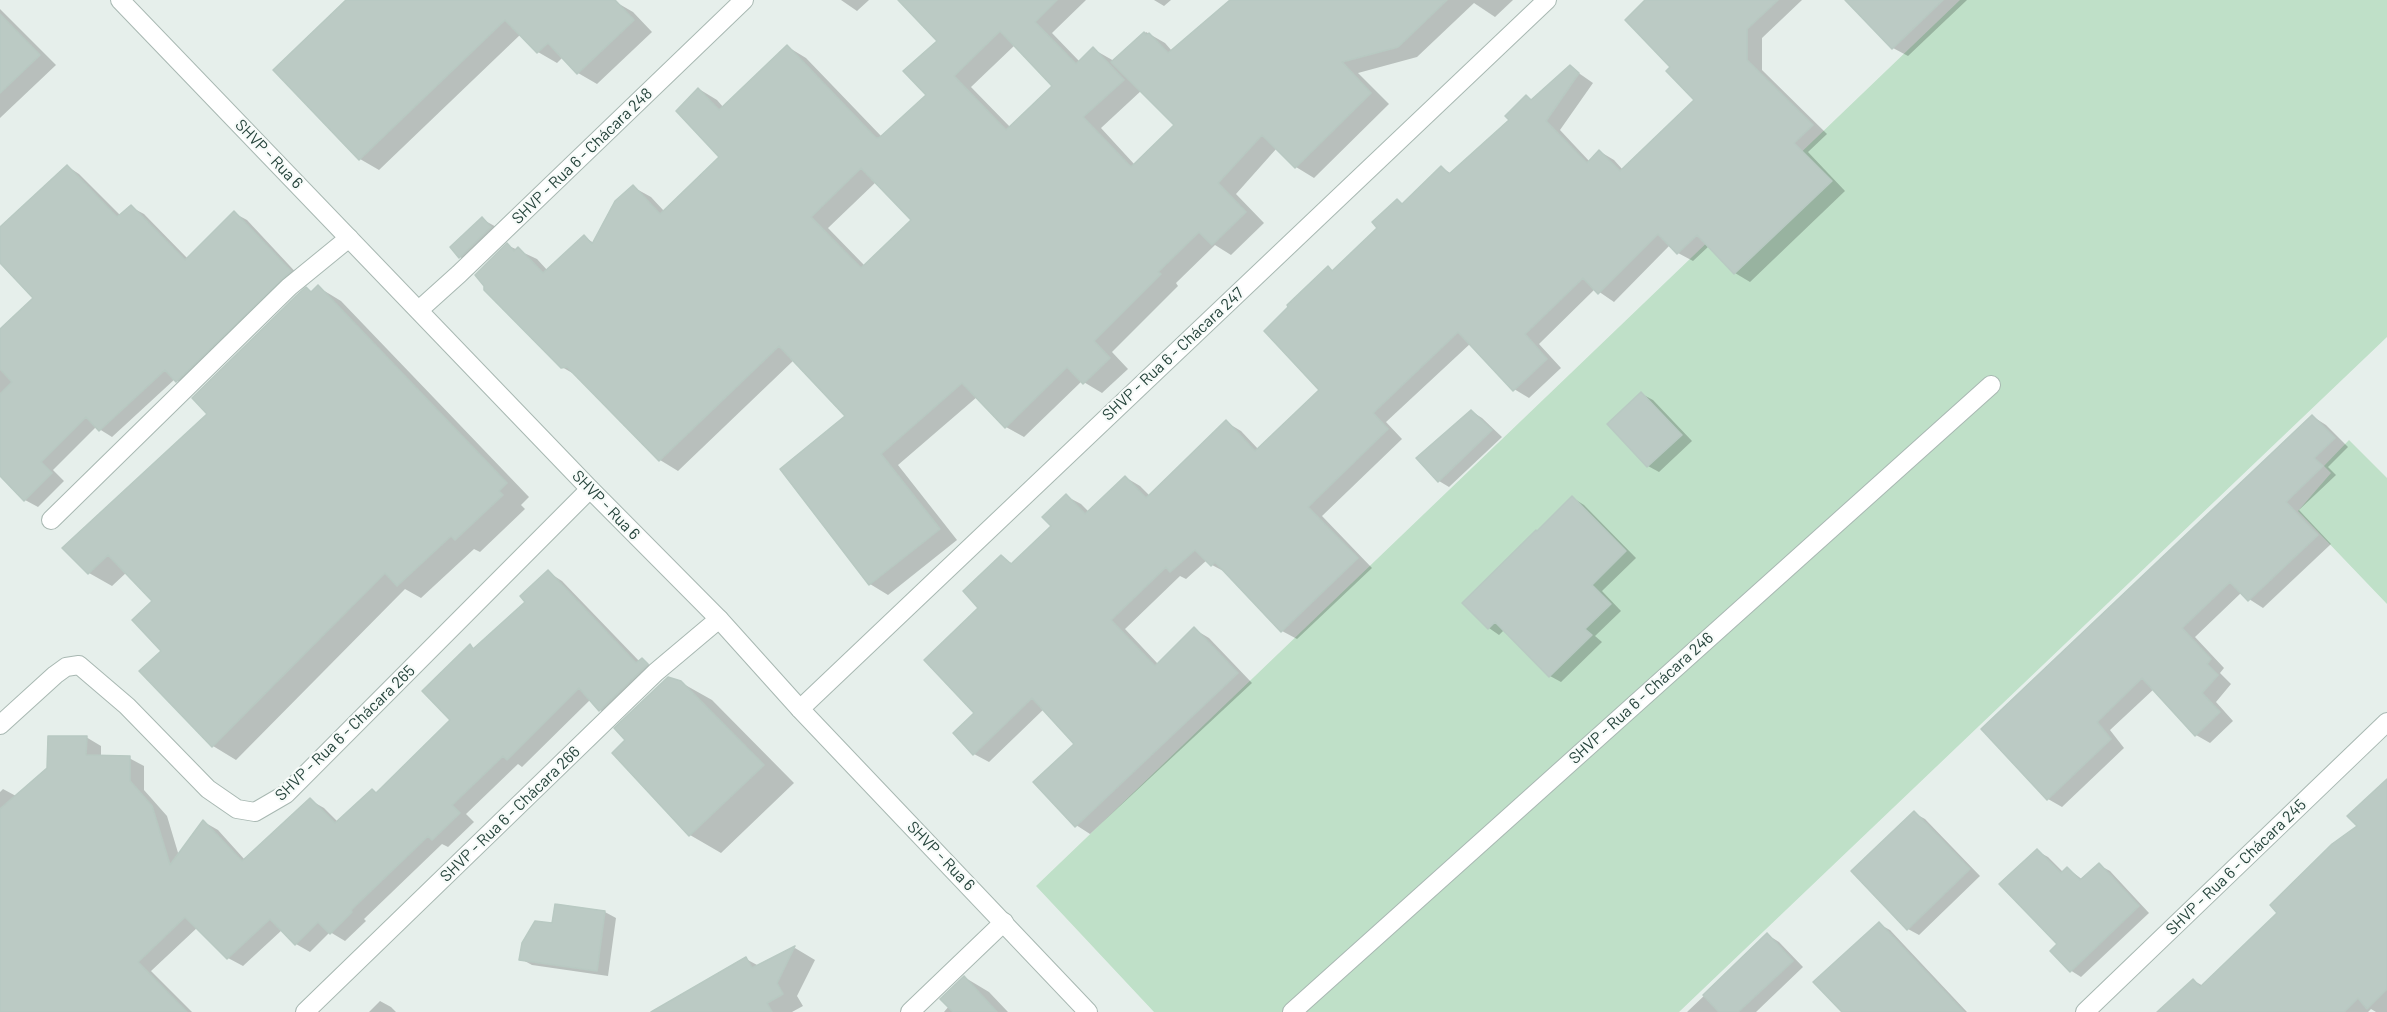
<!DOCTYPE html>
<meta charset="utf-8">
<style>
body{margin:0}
canvas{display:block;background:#e6efeb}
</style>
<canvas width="2387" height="1012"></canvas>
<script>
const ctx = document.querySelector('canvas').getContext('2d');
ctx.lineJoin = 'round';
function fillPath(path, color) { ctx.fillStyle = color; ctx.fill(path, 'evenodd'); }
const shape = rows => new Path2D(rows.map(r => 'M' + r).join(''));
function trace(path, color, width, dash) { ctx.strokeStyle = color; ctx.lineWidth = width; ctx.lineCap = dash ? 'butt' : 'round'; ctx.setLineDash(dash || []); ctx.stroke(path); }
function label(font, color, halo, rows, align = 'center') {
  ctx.font = font + ' Barlow,sans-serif'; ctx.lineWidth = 4.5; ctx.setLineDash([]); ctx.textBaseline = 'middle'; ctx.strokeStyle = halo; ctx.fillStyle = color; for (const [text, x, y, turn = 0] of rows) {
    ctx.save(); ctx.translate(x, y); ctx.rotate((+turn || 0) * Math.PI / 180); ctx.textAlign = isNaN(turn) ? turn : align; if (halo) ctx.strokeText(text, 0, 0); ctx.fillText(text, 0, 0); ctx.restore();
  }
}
fillPath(shape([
 [1960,0,2387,0,2387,337,1679,1012,1154,1012,1036,886],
 [2349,440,2387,478,2387,604,2298,511,2331,473,2324,466]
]), '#bfe0c8');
fillPath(shape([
 [348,0,614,1,633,12,652,32,597,84,578,73,563,57,557,63,538,52,521,34,379,170,360,159],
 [841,0,869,0,857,11],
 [900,0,1086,0,1052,33,1080,62,1093,49,1114,61,1146,32,1165,43,1172,51,1232,0,1513,0,1495,17,1474,3,1417,57,1358,73,1389,104,1314,178,1296,167,1277,148,1236,194,1264,223,1231,255,1215,245,1176,283,1178,286,1112,352,1128,369,1102,393,1082,381,1024,437,1006,427,977,397,898,465,957,540,888,595,870,584,847,417,794,360,678,471,660,460,579,377,562,367,507,245,537,259,548,271,584,237,594,243,633,187,651,197,664,211,721,157,699,89,717,100,724,108,788,47,806,58,882,137,928,95,939,41],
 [1015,45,1054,86,1011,128,971,87],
 [1142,90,1176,125,1135,165,1101,128],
 [876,182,914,220,865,266,828,228],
 [1154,0,1171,0,1164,6],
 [1647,0,1802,0,1762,38,1762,70,1827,134,1808,152,1845,191,1750,282,1735,273,1709,246,1693,261,1678,253,1670,245,1614,302,1595,289,1539,344,1561,368,1529,398,1514,389,1471,343,1386,422,1402,439,1322,516,1372,568,1297,639,1282,631,1227,573,1212,565,1207,560,1186,579,1180,576,1125,629,1158,664,1194,629,1209,638,1252,683,1090,834,1076,825,1076,744,1044,709,989,762,974,754,980,609,1001,557,1013,564,1053,526,1066,496,1081,504,1089,512,1125,477,1140,486,1150,496,1226,422,1241,431,1259,450,1321,390,1328,268,1334,271,1379,228,1398,201,1404,205,1442,168,1452,174,1511,120,1527,97,1533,101,1570,67,1593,83,1560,130,1590,162,1599,151,1614,160,1623,170,1696,100,1672,67],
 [1862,0,1967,0,1908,56,1893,48],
 [0,9,56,65,0,118],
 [67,166,79,174,121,216,131,207,144,214,188,259,234,213,247,220,302,279,190,388,175,379,112,437,96,427,53,470,64,481,38,507,25,500,0,474,0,332,36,298,0,261,0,229],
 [482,219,498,228,477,266,460,257,452,247],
 [318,287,341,301,529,497,521,505,525,509,480,552,474,549,421,598,405,589,236,760,213,746,141,671,163,651,154,601,127,572,112,586,89,573,307,289,313,293],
 [1642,394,1653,400,1692,441,1659,472,1648,466],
 [1471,411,1482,418,1502,437,1449,487,1439,481],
 [2312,416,2326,425,2348,447,2328,467,2336,475,2299,510,2331,544,2263,608,2249,599,2242,592,2195,637,2224,668,2220,673,2231,684,2216,702,2233,721,2210,743,2196,735,2154,689,2110,730,2124,748,2062,807,2048,799,1983,729],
 [1573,498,1584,505,1636,558,1602,591,1621,611,1595,636,1602,642,1561,682,1550,676,1504,630,1499,635,1489,628],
 [548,572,562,581,640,662,642,660,656,669,615,718,600,710,591,699,522,767,518,764,466,814,474,822,448,847,442,844,364,919,366,921,345,941,330,932,310,952,296,944,282,930,243,966,228,958,198,927,151,971,192,1012,0,1012,0,792,3,789,16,796,86,737,101,746,101,757,129,758,144,766,144,790,167,816,179,856,204,822,218,830,245,860,310,800,324,808,338,822,372,791,377,794,452,720,471,646,475,649,527,602],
 [680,682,712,700,794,783,721,853,690,835],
 [2387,780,2387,1012,2376,1012,2371,1009,2368,1012,2160,1012,2193,980,2203,986,2279,913,2359,826],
 [1914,813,1925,819,1980,876,1919,935,1908,929,1853,871],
 [2037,851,2048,857,2063,872,2067,868,2083,880,2099,865,2110,871,2149,913,2081,977,2070,970,2059,944],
 [605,912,616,918,608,976,532,965,521,959,553,924],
 [1879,924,1890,930,1967,1012,1844,1012],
 [1768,935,1779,942,1803,967,1756,1012,1687,1012],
 [795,948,815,960,797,996,803,1006,792,1012,690,1012,746,959,759,966],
 [964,977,989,992,1008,1012,944,1012,949,1006],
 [380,1001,391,1007,396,1012,369,1012]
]), '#0003');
const building = shape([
 [346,0,615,0,634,20,577,74,548,43,537,53,505,20,359,160,273,70,346,0],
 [898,0,1057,0,1035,22,1076,64,1093,47,1124,80,1083,117,1131,167,1174,125,1111,62,1144,32,1146,35,1149,33,1168,53,1230,0,1447,0,1398,47,1342,62,1371,93,1295,168,1262,135,1218,183,1246,212,1212,245,1199,232,1158,272,1161,274,1094,341,1110,358,1083,384,1067,367,1005,428,962,383,881,454,940,529,869,585,780,469,845,416,779,346,659,461,567,367,561,368,484,290,484,286,475,275,507,243,514,251,518,247,543,273,584,235,592,244,615,201,633,185,660,214,719,157,676,111,698,88,719,110,787,45,876,138,879,138,926,95,903,71,937,41,898,0],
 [1000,31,1052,86,1006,130,954,76,1000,31],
 [861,168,911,220,861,268,811,217,861,168],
 [1645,0,1778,0,1747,29,1747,60,1813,125,1794,143,1832,181,1734,274,1697,235,1677,254,1658,234,1598,294,1583,278,1525,334,1547,359,1513,391,1458,332,1373,413,1388,429,1308,507,1358,558,1281,632,1215,562,1211,566,1195,550,1170,572,1166,567,1111,620,1155,666,1194,627,1238,673,1075,827,1033,782,1074,744,1032,698,973,755,953,733,974,713,924,660,978,608,963,591,1001,555,1011,564,1051,526,1042,517,1066,494,1085,514,1125,476,1146,498,1226,420,1255,451,1319,390,1264,331,1288,307,1287,305,1328,266,1332,271,1377,228,1372,222,1397,199,1402,204,1441,166,1449,174,1509,120,1505,116,1526,95,1531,100,1570,65,1579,73,1546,121,1587,163,1599,150,1620,171,1694,100,1666,71,1670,67,1625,20,1645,0],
 [1845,0,1943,0,1892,49,1845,0],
 [0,14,40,55,0,93,0,14],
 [67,165,117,217,131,205,185,260,234,211,291,271,176,382,165,370,99,431,86,417,41,462,52,473,24,501,0,476,0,394,12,382,0,369,0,329,33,298,0,263,0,227,67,165],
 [482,217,491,227,459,258,450,247,482,217],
 [318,285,507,483,499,491,503,495,455,540,451,536,397,586,385,573,212,747,139,671,161,651,132,620,152,601,108,555,88,574,62,548,207,414,192,398,297,295,306,287,311,292,318,285],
 [1641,392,1682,435,1647,467,1607,424,1641,392],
 [1471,410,1492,430,1438,482,1416,458,1471,410],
 [2312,415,2335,438,2314,458,2323,466,2286,502,2318,535,2248,601,2230,582,2182,628,2211,659,2207,664,2218,675,2202,693,2220,712,2195,736,2142,678,2097,722,2111,739,2047,800,1981,729,2312,415],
 [1572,496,1626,551,1592,585,1611,604,1585,629,1592,635,1549,677,1495,622,1488,629,1462,603,1536,530,1537,531,1572,496],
 [548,570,636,663,642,658,648,664,599,711,579,688,507,760,503,756,452,805,460,813,432,840,428,836,351,910,352,912,330,934,318,922,295,945,270,919,227,959,185,917,138,962,187,1012,0,1012,0,809,47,768,48,736,87,736,86,755,130,756,130,781,152,806,170,865,203,820,242,861,310,798,335,823,372,789,376,793,450,720,422,691,470,644,473,649,525,602,520,596,548,570],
 [668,677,681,681,764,765,689,836,612,753,625,740,614,728,668,677],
 [2387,779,2387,989,2367,1009,2358,998,2344,1012,2157,1012,2193,979,2200,987,2277,913,2270,905,2332,844,2357,826,2347,816,2387,779],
 [1914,811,1970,869,1907,930,1851,871,1914,811],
 [2037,849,2061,873,2067,867,2080,880,2099,863,2139,906,2070,972,2050,951,2057,944,1999,884,2037,849],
 [555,904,605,911,597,971,519,960,522,943,535,921,552,923,555,904],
 [1879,922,1964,1012,1842,1012,1813,982,1879,922],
 [1767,933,1793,961,1738,1012,1719,1012,1703,995,1767,933],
 [795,946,777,983,783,994,767,1003,772,1012,651,1012,746,957,752,968,795,946],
 [964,976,997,1012,953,1012,940,999,964,976]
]);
fillPath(building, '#bbcac4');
trace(building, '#b8c9c2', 1.5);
const service = shape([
 [51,520,289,287,349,238]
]);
const minor = shape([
 [419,310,459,274,744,0],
 [800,709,1547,0],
 [0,725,55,675,66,667,79,665,127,706,208,789,237,809,255,812,286,794,590,489],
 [305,1012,656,672,719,619],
 [910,1012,1004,922],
 [1292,1012,1991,385],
 [2085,1012,2387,722]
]);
const tertiary = shape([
 [120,0,590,489,719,619,800,709,1088,1012]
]);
trace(service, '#a8b8b2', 20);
trace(minor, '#a8b8b2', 20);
trace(tertiary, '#a8b8b2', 20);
trace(service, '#fff', 18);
trace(minor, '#fff', 18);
trace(tertiary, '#fff', 18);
label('16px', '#24423a', '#f7fbf9', [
 ["SHVP - Rua 6",269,154,46],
 ["SHVP - Rua 6 - Chácara 248",582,156,-44],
 ["SHVP - Rua 6 - Chácara 247",1173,354,-43],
 ["SHVP - Rua 6",606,505,46],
 ["SHVP - Rua 6 - Chácara 246",1641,698,-42],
 ["SHVP - Rua 6 - Chácara 265",345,733,-44],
 ["SHVP - Rua 6 - Chácara 266",510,814,-44],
 ["SHVP - Rua 6",941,856,46],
 ["SHVP - Rua 6 - Chácara 245",2236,867,-44]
]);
</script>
